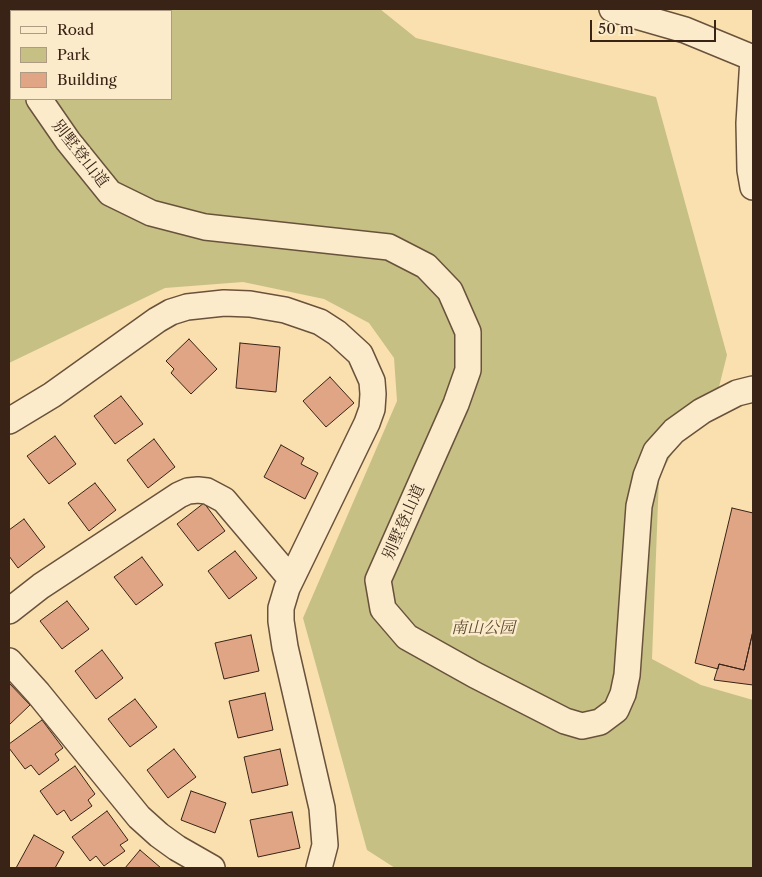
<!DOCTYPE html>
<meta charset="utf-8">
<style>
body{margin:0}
#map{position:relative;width:762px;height:877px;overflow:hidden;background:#fae0af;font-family:"Libre Caslon Text",serif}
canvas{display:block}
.frame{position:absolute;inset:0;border:10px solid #392316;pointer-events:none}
.legend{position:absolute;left:10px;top:10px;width:162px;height:90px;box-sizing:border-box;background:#fcebcb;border:1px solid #ae9b83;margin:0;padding:6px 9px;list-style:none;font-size:15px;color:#392316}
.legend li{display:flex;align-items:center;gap:10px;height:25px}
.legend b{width:25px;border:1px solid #ae9b83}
.scale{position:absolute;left:590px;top:20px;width:126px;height:22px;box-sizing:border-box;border:2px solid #392316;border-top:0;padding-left:6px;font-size:15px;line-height:18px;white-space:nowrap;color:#392316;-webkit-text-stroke:4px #fcebcb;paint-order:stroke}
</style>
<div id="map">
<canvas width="762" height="877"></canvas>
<div class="frame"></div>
<ul class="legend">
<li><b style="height:6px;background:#fcebcb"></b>Road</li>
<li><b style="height:14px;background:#c6c085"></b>Park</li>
<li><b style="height:14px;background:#dfa585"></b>Building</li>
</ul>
<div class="scale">50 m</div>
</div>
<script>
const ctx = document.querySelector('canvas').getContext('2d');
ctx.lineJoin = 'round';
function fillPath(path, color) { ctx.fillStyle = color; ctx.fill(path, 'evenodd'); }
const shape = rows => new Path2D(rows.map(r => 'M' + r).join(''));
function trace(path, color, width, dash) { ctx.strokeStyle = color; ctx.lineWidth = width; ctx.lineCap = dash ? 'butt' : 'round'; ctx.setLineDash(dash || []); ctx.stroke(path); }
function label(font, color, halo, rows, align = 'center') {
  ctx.font = font + ' "Libre Caslon Text","Noto Serif SC",serif'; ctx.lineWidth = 5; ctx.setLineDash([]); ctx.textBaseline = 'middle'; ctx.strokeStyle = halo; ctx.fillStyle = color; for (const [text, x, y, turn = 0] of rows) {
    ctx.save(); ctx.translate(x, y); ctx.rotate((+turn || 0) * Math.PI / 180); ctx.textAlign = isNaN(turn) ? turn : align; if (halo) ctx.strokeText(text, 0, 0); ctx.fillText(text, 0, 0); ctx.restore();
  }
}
fillPath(shape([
 [9,9,380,9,416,38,656,97,727,355,719,387,685,430,659,477,652,659,701,685,753,700,753,868,395,868,367,850,303,618,397,401,394,358,369,323,324,299,243,282,165,288,9,363],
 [11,11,171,11,171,99,11,99]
]), '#c6c085');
const building = shape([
 [189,339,217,369,191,394,171,373,174,369,166,361,189,339],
 [240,343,280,347,276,392,236,388,240,343],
 [330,377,354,403,326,427,303,401,330,377],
 [121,396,143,424,115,444,94,416,121,396],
 [55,436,76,464,49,484,27,456,55,436],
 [154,439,175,467,148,488,127,460,154,439],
 [281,445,304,458,301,464,318,473,305,499,264,477,281,445],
 [95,483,116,510,89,531,68,503,95,483],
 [204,503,225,531,198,551,177,524,204,503],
 [732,508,753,513,753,631,744,670,719,664,718,669,695,663,732,508],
 [24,519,45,547,18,568,9,556,9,530,24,519],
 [235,551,257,578,229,599,208,571,235,551],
 [142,557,163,585,136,605,114,577,142,557],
 [67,601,89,629,62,649,40,621,67,601],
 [753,631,753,685,714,680,719,664,744,670,753,631],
 [251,635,259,671,224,679,215,643,251,635],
 [102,650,123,678,96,699,75,671,102,650],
 [9,683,30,705,9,725,9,683],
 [265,693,273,730,238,738,229,701,265,693],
 [135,699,157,727,130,747,108,719,135,699],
 [42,720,63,748,55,754,59,760,39,775,31,765,25,769,9,748,9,744,42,720],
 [174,749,196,777,168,798,147,770,174,749],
 [280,749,288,785,252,793,244,757,280,749],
 [75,766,95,794,88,800,92,806,71,821,64,810,57,815,40,791,75,766],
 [191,791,226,803,215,833,181,820,191,791],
 [107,811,128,840,120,845,125,851,104,866,96,856,90,861,72,837,107,811],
 [292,812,300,848,258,857,250,820,292,812],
 [34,835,64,852,55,868,16,868,34,835],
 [140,850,161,868,125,868,140,850]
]);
fillPath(building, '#dfa585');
trace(building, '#392316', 1);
const minor = shape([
 [612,9,685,30,753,58],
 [9,56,11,59],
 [753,58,749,123,750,170,753,187],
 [39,99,68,141,110,193,151,213,205,227,389,247,426,266,450,291,468,332,468,370,456,404,378,580,383,609,407,637,475,675,565,721,582,726,600,722,616,710,623,694,627,675,639,506,646,476,656,451,674,431,702,411,737,393,753,389],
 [9,421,52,395,157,320,171,312,187,307,224,303,250,304,285,310,320,322,337,333,360,354,372,381,373,394,372,409,367,423,287,588,281,608,281,621,285,647,322,808,325,845,319,868],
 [9,611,41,586,179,495,188,491,198,490,207,491,224,500,291,579],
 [9,661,38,693,139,817,159,835,177,848,212,868]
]);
trace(minor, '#69523c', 28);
trace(minor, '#fcebcb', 25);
label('16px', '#392316', '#fcebcb', [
 ["别墅登山道",80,154,52],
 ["别墅登山道",404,522,-66]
]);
label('italic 16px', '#5c4a32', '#fcebcb', [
 ["南山公园",483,628]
]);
</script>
